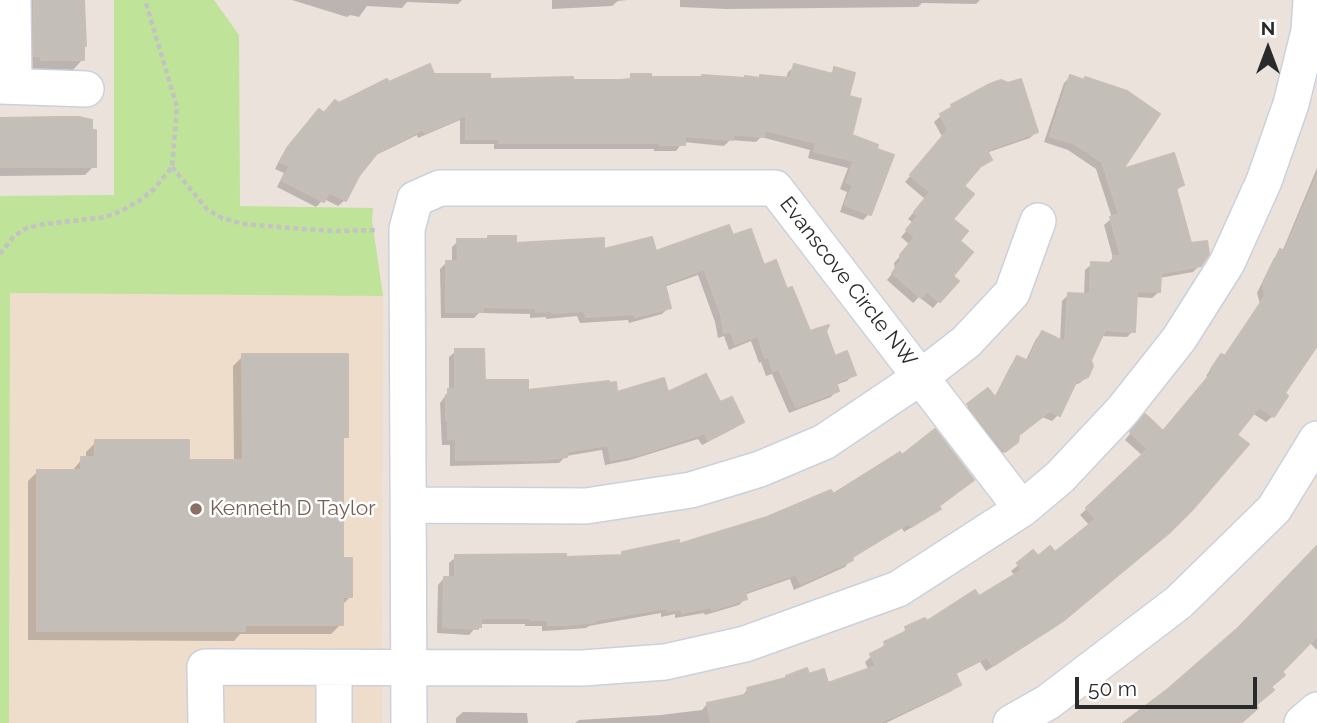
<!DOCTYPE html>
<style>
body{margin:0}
#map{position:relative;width:1317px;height:723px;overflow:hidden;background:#ece2dc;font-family:Raleway,sans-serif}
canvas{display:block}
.north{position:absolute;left:1233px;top:14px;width:70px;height:70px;-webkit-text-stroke:5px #fff;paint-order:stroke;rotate:0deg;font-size:19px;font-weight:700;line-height:28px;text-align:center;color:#2a2a2a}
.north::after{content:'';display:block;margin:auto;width:24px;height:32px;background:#2a2a2a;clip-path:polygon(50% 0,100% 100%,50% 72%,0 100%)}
.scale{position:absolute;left:1075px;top:677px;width:182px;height:32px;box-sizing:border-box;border:4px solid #2a2a2a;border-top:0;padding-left:9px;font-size:21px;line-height:24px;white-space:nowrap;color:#2a2a2a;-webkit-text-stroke:5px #fff;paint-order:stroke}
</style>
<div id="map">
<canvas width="1317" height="723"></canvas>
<div class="north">N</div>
<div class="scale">50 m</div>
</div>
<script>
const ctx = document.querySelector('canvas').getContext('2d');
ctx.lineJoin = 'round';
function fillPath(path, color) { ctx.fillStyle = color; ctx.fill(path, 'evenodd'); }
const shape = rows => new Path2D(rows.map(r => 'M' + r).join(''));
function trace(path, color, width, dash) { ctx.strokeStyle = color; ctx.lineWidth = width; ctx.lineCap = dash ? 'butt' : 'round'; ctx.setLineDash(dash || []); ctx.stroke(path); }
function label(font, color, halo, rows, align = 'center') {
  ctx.font = font + ' Raleway,sans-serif'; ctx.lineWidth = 5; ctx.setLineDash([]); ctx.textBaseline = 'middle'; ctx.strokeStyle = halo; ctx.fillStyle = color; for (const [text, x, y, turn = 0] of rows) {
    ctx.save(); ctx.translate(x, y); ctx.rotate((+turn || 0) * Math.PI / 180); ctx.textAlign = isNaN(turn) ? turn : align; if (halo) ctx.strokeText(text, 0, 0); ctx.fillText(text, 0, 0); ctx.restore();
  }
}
fillPath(shape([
 [10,293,383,296,382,723,9,723]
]), '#eeddcb');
fillPath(shape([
 [114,0,214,0,239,35,240,206,373,208,372,220,383,296,10,293,9,723,0,723,0,196,114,195]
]), '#bfe398');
fillPath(shape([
 [24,0,84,0,82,60,73,70,32,70,32,65,25,65],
 [292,0,462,0,458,4,407,2,402,8,367,6,359,17,350,15,347,17],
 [544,0,627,0,618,1,612,6,552,9,552,0],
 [680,0,980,0,976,4,922,3,918,7,726,9,680,7],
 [795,66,829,75,835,69,846,98,850,136,869,214,863,220,840,212,847,192,840,189,848,168,808,158,810,150,761,137,756,142,730,140,724,146,683,142,676,151,654,151,654,149,494,149,494,144,460,144,460,120,418,138,417,135,372,157,358,175,345,200,338,206,324,199,316,207,277,187,284,173,275,169,281,157,313,118,323,115,339,105,388,84,433,75,488,81,627,81,632,76,649,79,786,79,788,72],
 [1070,77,1118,172,1182,185,1175,192,1189,245,1200,265,1193,272,1159,278,1159,292,1152,298,1135,297,1133,331,1127,337,1100,336,1089,359,1087,376,1080,383,1072,386,1058,415,1052,421,1042,417,1017,436,1009,448,998,457,962,412,988,390,994,398,1011,365,1017,358,1025,362,1036,339,1042,333,1060,341,1062,301,1068,295,1084,295,1085,270,1092,264,1107,264,1113,258,1104,225,1112,218,1096,169,1068,150,1044,142,1064,83],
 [991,85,1036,132,1030,138,986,153,990,160,973,173,961,186,951,219,958,241,950,276,939,301,933,308,919,297,913,303,887,280,895,270,894,263,910,245,901,237,913,223,908,219,925,199,905,182,943,138,934,122,952,106],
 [0,119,94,166,85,175,0,176],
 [1317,168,1317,338,1282,394,1273,416,1266,422,1252,413,1161,539,1054,628,986,671,980,662,954,675,959,684,952,691,886,723,575,723,579,720,661,715,702,710,707,704,742,696,748,689,783,681,787,677,808,676,827,685,869,671,865,662,885,644,900,636,906,629,925,620,926,623,979,599,1015,576,1011,571,1033,553,1037,558,1055,554,1090,526,1080,515,1143,456,1125,440,1139,423,1163,433,1209,378,1206,376,1215,363,1222,356,1223,357,1260,304,1257,293,1274,258,1282,252],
 [489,237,514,245,655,254,732,237,786,291,809,334,825,331,834,358,854,374,847,381,835,385,837,390,831,397,789,413,772,374,766,376,761,362,759,363,751,341,729,350,724,336,718,338,715,322,698,275,664,287,669,307,662,314,629,323,628,320,580,323,577,316,546,319,546,317,530,318,530,314,479,313,474,318,441,318,440,269,447,262,452,262,452,247,458,241,486,241],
 [456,351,483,382,526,392,667,394,719,405,741,421,735,428,702,445,698,439,630,460,605,465,602,450,566,456,559,463,450,466,450,445,442,445,440,403,449,391,449,357],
 [243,356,346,436,341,442,341,559,350,597,341,606,341,624,331,634,240,634,234,641,28,640,28,481,38,471,72,471,82,459,86,459,86,452,96,442,187,462,234,462,233,366],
 [832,497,937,507,938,509,932,515,904,532,902,528,851,559,845,567,794,590,790,579,744,595,745,599,739,605,705,615,704,613,675,618,675,614,661,617,661,613,589,626,586,628,560,630,542,631,542,626,525,626,525,624,479,624,469,635,437,633,438,585,444,578,449,578,449,563,456,557,564,558,619,557,623,554,678,547],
 [1317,545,1317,650,1309,642,1223,723,1123,723,1169,690,1237,631],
 [463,712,527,713,528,723,447,723,456,723,456,718]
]), '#0003');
const building = shape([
 [34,0,84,0,86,46,84,46,84,60,41,60,41,56,34,56,34,0],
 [430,64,434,74,490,74,490,79,573,77,573,80,620,80,631,79,631,74,651,74,651,77,702,77,702,75,745,78,745,76,760,78,760,75,790,78,794,64,833,74,834,67,855,73,849,96,861,99,852,135,878,145,877,149,894,155,871,215,845,205,853,185,846,182,854,161,814,151,816,143,765,130,764,137,733,134,733,140,685,136,685,145,660,145,660,143,499,143,500,139,466,139,466,115,425,133,423,129,378,152,359,176,346,201,329,192,324,202,282,180,290,166,280,162,287,148,319,109,324,113,335,100,339,103,387,79,389,82,430,64],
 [1070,75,1084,80,1085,77,1127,91,1160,114,1123,169,1174,153,1184,185,1176,188,1191,243,1207,241,1209,254,1201,266,1161,273,1160,292,1137,291,1135,332,1105,330,1091,360,1093,366,1088,377,1076,382,1060,416,1050,411,1019,435,1018,442,1005,452,967,404,988,388,996,398,1017,356,1028,361,1042,331,1065,342,1068,293,1090,294,1091,262,1113,263,1113,256,1121,256,1110,217,1119,214,1102,162,1075,144,1050,136,1070,75],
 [1021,79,1038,132,987,150,992,160,980,167,964,186,974,194,953,219,968,231,960,241,973,252,953,276,959,281,940,302,926,291,921,298,892,273,901,261,900,255,915,237,906,230,918,216,914,212,930,192,910,175,948,130,940,114,953,107,951,105,990,84,1001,80,1008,83,1021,79],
 [58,117,79,117,92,120,92,130,96,130,96,167,0,167,0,118,58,117],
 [1317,175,1317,346,1285,393,1288,396,1274,417,1259,407,1237,435,1249,444,1193,509,1169,533,1063,621,993,666,987,657,955,672,961,685,879,723,711,723,707,703,749,694,747,688,786,678,786,676,807,668,809,674,824,669,828,683,876,666,870,654,886,646,884,642,907,631,905,627,925,618,927,621,975,590,979,596,1022,570,1017,563,1033,550,1038,556,1050,546,1055,552,1096,519,1086,508,1148,449,1130,432,1145,414,1163,431,1214,370,1211,369,1221,354,1225,356,1265,296,1263,285,1280,249,1285,251,1317,175],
 [729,225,733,235,751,229,764,265,776,260,787,289,792,287,810,331,829,325,826,331,835,356,847,351,856,375,836,382,839,391,796,407,779,369,773,371,768,356,765,358,758,336,735,344,731,331,724,333,721,314,704,269,665,284,671,308,635,317,634,314,586,317,584,311,552,313,552,311,536,312,536,308,483,307,483,312,446,312,446,261,458,261,457,239,488,239,488,236,516,236,516,243,604,238,604,249,652,237,656,251,729,225],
 [455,349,484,349,485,380,528,380,528,390,609,381,609,383,616,382,617,392,664,378,668,392,706,374,720,402,732,397,744,422,708,440,705,433,638,455,611,460,608,445,566,452,567,457,540,460,456,460,456,439,448,439,448,420,446,420,446,395,448,395,448,389,455,389,455,349],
 [242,354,348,354,348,437,343,437,343,558,352,558,352,597,343,597,343,625,245,625,245,631,37,631,37,470,81,470,81,457,95,457,95,440,189,440,189,460,243,460,242,354],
 [935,429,974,480,939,506,941,509,911,527,909,523,852,557,853,560,801,584,796,574,745,592,747,599,712,610,711,607,682,613,681,609,668,611,667,608,595,620,595,622,568,625,548,625,548,620,531,620,531,618,481,618,481,627,478,627,478,629,443,627,444,577,455,577,455,555,566,554,566,557,622,555,622,552,679,540,679,544,767,517,831,490,833,494,900,452,902,455,935,429],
 [1317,546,1317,636,1282,672,1285,675,1271,687,1274,690,1256,705,1258,708,1241,723,1123,723,1168,689,1238,628,1317,546]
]);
fillPath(building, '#c4beb8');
trace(building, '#c8beb6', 2);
const minor = shape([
 [13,0,14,86],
 [0,86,86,89],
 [409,505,586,506,691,490,760,469,824,442,922,376,966,342,1012,293,1038,221],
 [334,668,334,723],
 [206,723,205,667,583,668,665,662,745,644,898,589,1022,509,1060,477,1122,411,1179,339,1227,263,1264,181,1291,104,1309,31,1311,0],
 [409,723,407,229,415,199,440,188,775,188,1022,509],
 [1011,723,1048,702,1179,602,1274,509,1317,439],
 [1302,723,1317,710]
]);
trace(minor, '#cad1dc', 38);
trace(shape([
 [172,167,207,209,222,218,244,224,301,229,338,231,377,230],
 [0,254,14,236,25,229,38,225,105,217,121,211,139,201,154,189,172,167,177,107,145,0]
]), '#c3c3c3', 4.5, [5, 3.5]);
trace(minor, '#fff', 35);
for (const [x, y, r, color] of [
 [196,509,7,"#8d6e63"]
]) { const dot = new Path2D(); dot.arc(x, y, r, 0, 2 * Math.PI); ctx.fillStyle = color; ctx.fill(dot); trace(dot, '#fff', 2.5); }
label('21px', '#2a2a2a', '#fff', [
 ["Evanscove Circle NW",848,282,52]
]);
label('21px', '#785e54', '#fff', [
 ["Kenneth D Taylor",210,509]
], 'left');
</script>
